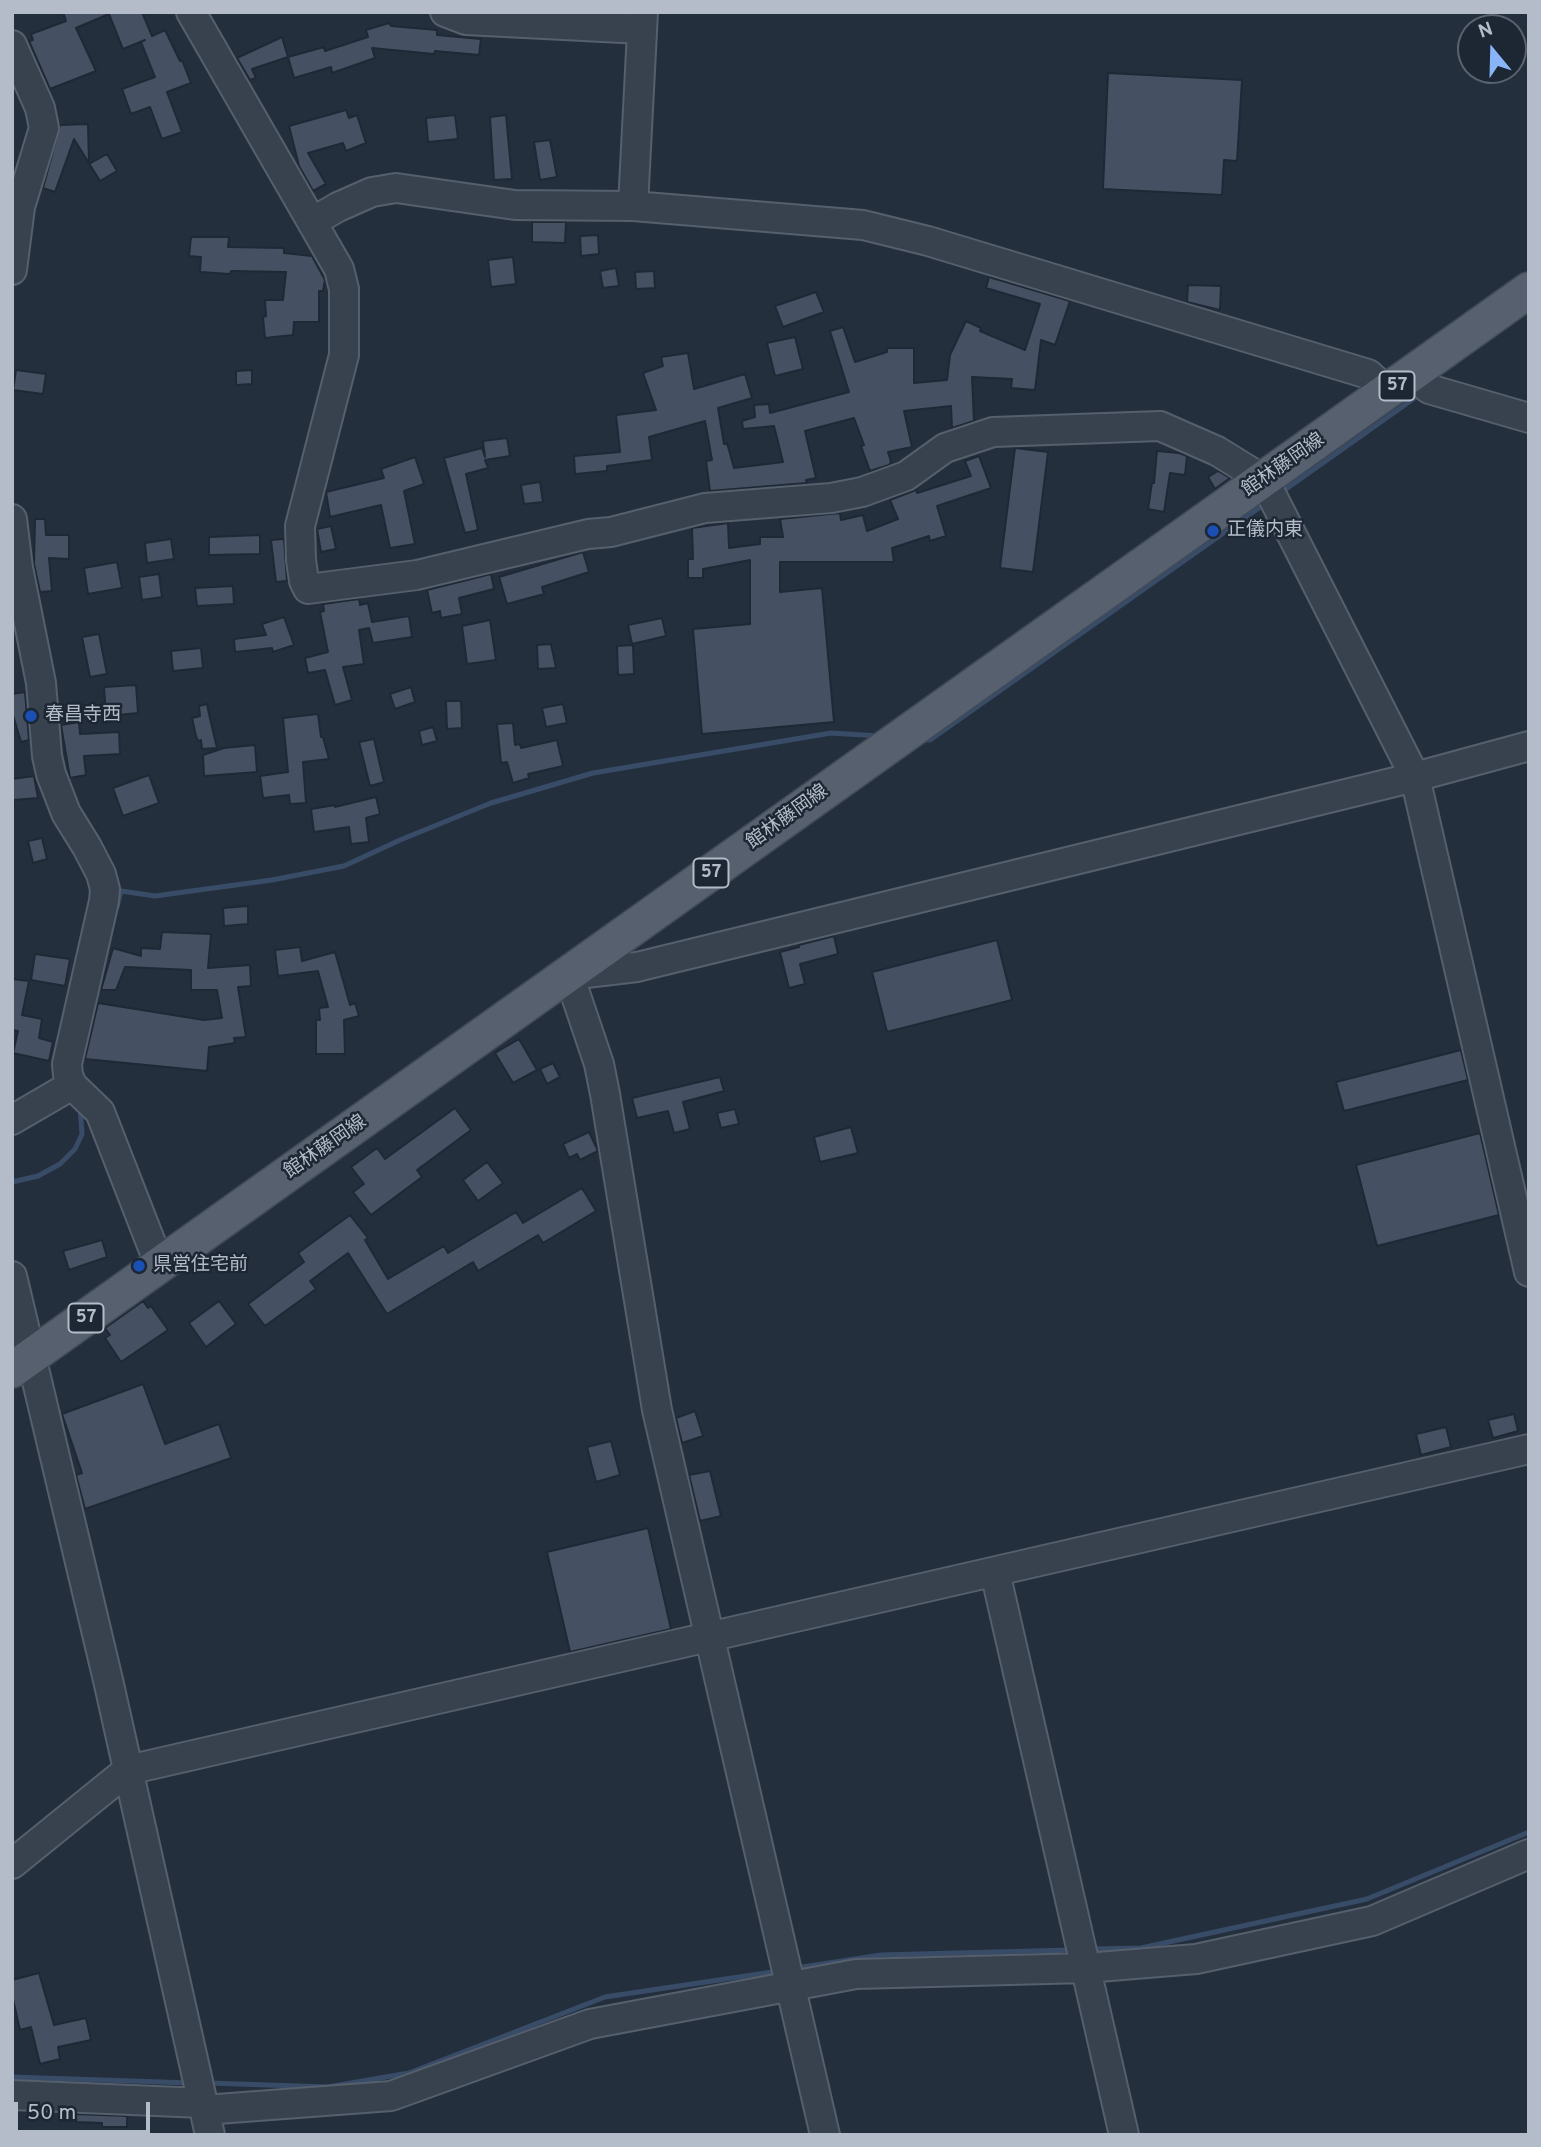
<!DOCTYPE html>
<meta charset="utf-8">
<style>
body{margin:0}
#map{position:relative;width:1541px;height:2147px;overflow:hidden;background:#242f3e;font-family:Overpass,sans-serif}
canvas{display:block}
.frame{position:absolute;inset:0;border:14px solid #b4bcc9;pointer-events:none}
.north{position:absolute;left:1457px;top:14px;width:70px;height:70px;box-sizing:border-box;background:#1d2633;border:2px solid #59626f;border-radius:50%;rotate:341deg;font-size:19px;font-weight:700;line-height:28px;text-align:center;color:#b4bcc9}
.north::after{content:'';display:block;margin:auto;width:24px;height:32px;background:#8ab4f8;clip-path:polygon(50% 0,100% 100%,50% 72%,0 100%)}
.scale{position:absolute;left:14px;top:2102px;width:136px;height:32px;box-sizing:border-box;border:4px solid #b4bcc9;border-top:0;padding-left:9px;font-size:21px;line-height:24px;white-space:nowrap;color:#b4bcc9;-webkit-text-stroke:5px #1d2633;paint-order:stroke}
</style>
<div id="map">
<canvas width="1541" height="2147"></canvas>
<div class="frame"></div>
<div class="north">N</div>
<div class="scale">50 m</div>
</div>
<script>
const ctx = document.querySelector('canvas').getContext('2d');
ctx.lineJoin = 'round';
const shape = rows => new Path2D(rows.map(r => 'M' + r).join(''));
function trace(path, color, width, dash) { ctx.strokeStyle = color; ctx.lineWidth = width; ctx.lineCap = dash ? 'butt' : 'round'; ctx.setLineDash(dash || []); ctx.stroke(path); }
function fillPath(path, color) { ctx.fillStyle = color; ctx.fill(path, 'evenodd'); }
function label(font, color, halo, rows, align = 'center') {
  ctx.font = font + ' Overpass,"Noto Sans JP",sans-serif'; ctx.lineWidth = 5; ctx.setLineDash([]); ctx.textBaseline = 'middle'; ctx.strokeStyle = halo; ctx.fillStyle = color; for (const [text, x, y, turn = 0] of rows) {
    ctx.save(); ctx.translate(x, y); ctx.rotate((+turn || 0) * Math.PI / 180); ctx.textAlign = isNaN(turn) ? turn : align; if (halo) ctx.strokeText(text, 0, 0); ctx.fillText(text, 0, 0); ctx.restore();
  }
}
trace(shape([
 [1279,494,1416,397],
 [920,740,930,740,1266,503],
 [117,907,121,891,155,896,272,880,344,866,400,840,491,803,593,773,831,733,879,736],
 [12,1182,38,1176,60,1164,75,1149,82,1134,80,1107],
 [1089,1949,1141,1948,1367,1899,1529,1832],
 [796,1968,881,1955,1072,1950],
 [12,2077,191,2083],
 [208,2083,328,2087,409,2073,605,1997,779,1971]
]), '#394c67', 5);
const building = shape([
 [63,12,142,12,152,36,165,30,180,61,182,60,191,83,167,92,182,132,162,139,150,107,131,114,122,89,155,77,141,42,145,40,123,49,109,14,76,28,96,71,50,89,29,41,33,40,31,34,66,21,63,12],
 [389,23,391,26,437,30,437,35,481,39,479,55,435,51,434,54,372,48,375,58,332,73,331,67,294,78,288,57,324,47,325,51,368,37,366,30,389,23],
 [282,37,288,57,252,69,256,78,250,80,237,58,282,37],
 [1108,73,1242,80,1237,161,1224,160,1222,195,1103,189,1108,73],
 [346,110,349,118,357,115,366,143,346,151,343,143,308,153,326,184,313,191,299,166,289,126,346,110],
 [455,115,458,139,428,142,426,118,455,115],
 [506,115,512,179,494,180,490,117,506,115],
 [88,124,89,164,107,154,117,171,100,181,74,139,55,192,43,188,60,125,88,124],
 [550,140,557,177,540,180,534,142,550,140],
 [532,222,566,222,565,243,532,242,532,222],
 [598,235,599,254,581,256,580,236,598,235],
 [191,237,229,237,228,247,284,248,284,253,312,256,325,280,323,291,319,291,319,322,294,322,293,335,265,338,263,317,266,316,265,300,283,300,286,272,231,271,230,274,200,272,201,257,189,256,191,237],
 [513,257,516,284,491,287,488,260,513,257],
 [616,268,619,286,603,288,600,271,616,268],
 [654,271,655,288,636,289,635,272,654,271],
 [989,277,1070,301,1055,345,1041,340,1035,390,1011,388,1012,379,972,377,974,421,952,428,951,406,904,411,912,447,888,452,891,462,889,465,870,471,861,446,864,445,854,418,805,431,816,478,806,480,807,483,710,491,706,461,712,460,705,421,649,437,652,460,607,466,607,471,575,474,574,456,620,452,616,415,656,410,643,373,663,366,661,357,688,353,694,389,745,374,752,398,718,408,724,444,727,443,734,468,783,462,774,426,743,429,742,421,755,417,754,405,769,404,770,413,849,392,830,331,843,327,855,362,887,352,887,348,914,348,914,383,947,380,950,355,966,321,981,328,980,331,1025,350,1040,304,986,288,989,277],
 [1188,285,1221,286,1220,310,1187,302,1188,285],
 [816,292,824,312,783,327,775,306,816,292],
 [795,337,803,369,775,376,767,343,795,337],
 [16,370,46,374,43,394,13,390,16,370],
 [252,370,252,384,236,385,236,371,252,370],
 [507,438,510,456,485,460,488,468,466,474,478,530,465,533,444,458,482,448,485,457,483,441,507,438],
 [1015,448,1048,452,1033,572,1000,568,1015,448],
 [1157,451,1179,453,1187,456,1185,475,1170,473,1164,512,1148,509,1152,483,1154,483,1157,451],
 [979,456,991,488,937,506,946,536,930,541,929,536,892,548,894,562,780,562,780,592,822,588,834,722,702,734,693,629,750,624,750,560,703,569,703,578,688,578,688,559,693,559,692,528,728,523,729,548,760,544,760,537,783,537,780,519,840,513,841,520,863,515,867,531,898,519,890,500,916,490,917,493,971,476,965,461,979,456],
 [415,457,424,484,404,491,415,544,390,548,381,505,330,517,326,492,384,478,381,469,415,457],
 [1218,471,1230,478,1215,489,1208,477,1218,471],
 [540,482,543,502,524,504,521,485,540,482],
 [35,519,45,519,46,535,69,535,69,559,49,558,52,591,40,592,34,564,35,519],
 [331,526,336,549,321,552,317,529,331,526],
 [260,535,260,554,209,555,209,537,260,535],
 [171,539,174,559,147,563,145,543,171,539],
 [284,539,287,581,276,582,271,540,284,539],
 [583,552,589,572,542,587,544,594,507,604,499,577,583,552],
 [117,562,122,588,88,594,84,568,117,562],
 [159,574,162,597,142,600,139,577,159,574],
 [491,574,494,589,459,598,462,614,441,618,440,611,432,613,427,590,491,574],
 [233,586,234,604,197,606,195,588,233,586],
 [359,599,360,605,368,603,372,622,409,616,412,637,373,643,369,628,359,630,364,664,343,667,352,700,335,705,325,670,308,673,305,658,328,652,320,612,324,611,323,604,359,599],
 [284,617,294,645,273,652,272,648,235,652,234,639,266,635,262,624,284,617],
 [662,618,666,636,632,644,628,625,662,618],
 [490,620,496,660,467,664,462,626,490,620],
 [99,634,107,674,90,677,82,637,99,634],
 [551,644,556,668,538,669,537,645,551,644],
 [633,645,634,674,618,675,617,646,633,645],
 [201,648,203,668,173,671,171,651,201,648],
 [136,685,138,713,106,716,104,687,136,685],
 [411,687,415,702,395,709,390,694,411,687],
 [25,692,29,740,21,742,12,712,12,694,25,692],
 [446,701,461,701,462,728,447,729,446,701],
 [207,704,209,714,217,748,202,749,201,740,198,741,196,736,192,718,200,716,199,706,207,704],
 [563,704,567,723,546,727,542,708,563,704],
 [318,714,321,737,323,737,329,759,303,762,306,803,290,804,289,795,263,798,260,776,288,772,283,718,318,714],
 [79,722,80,734,119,732,120,754,84,756,86,775,70,778,61,725,79,722],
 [513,723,515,745,520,744,521,748,557,740,563,766,528,774,529,778,513,783,507,762,501,763,497,724,513,723],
 [433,727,437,741,422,745,419,731,433,727],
 [374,739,384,782,370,786,359,742,374,739],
 [255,745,257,772,204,776,203,755,224,748,255,745],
 [149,775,159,803,123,816,113,788,149,775],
 [34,776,38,798,13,800,12,779,34,776],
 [376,797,380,814,366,818,369,842,351,844,349,827,314,832,311,809,335,805,335,807,376,797],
 [42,838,47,859,33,863,28,841,42,838],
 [248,906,248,924,224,926,223,908,248,906],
 [162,932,211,934,208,968,250,965,251,986,238,987,246,1037,234,1038,235,1043,209,1047,207,1071,85,1059,98,1003,204,1020,222,1018,217,990,191,990,191,970,125,967,116,990,101,990,113,948,141,956,141,948,160,949,162,932],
 [834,936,838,954,800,964,805,984,789,988,780,952,799,947,799,945,834,936],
 [997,940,1012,1000,887,1032,872,972,997,940],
 [300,947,302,961,335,952,350,1005,355,1003,359,1016,344,1020,345,1054,316,1054,316,1020,320,1020,319,1008,328,1007,318,971,278,976,275,950,300,947],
 [35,954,70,959,65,986,31,980,35,954],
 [12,979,29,981,22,1015,42,1019,39,1038,53,1042,49,1061,13,1053,18,1031,12,1030,12,979],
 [519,1039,537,1070,513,1083,495,1053,519,1039],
 [1461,1050,1468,1080,1344,1111,1336,1082,1461,1050],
 [553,1063,560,1077,547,1084,540,1069,553,1063],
 [720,1077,724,1091,683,1102,690,1129,674,1133,668,1111,637,1118,632,1098,720,1077],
 [455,1108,471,1130,417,1170,422,1177,371,1215,353,1192,364,1184,351,1167,377,1148,385,1159,455,1108],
 [735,1109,739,1124,721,1128,717,1113,735,1109],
 [851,1127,858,1153,820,1162,814,1137,851,1127],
 [589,1132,598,1151,580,1160,577,1154,569,1158,563,1144,589,1132],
 [1480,1133,1499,1215,1377,1246,1356,1165,1480,1133],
 [487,1162,503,1183,478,1201,463,1180,487,1162],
 [582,1188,596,1211,543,1243,538,1235,478,1271,473,1262,387,1314,348,1253,310,1281,316,1289,265,1326,248,1304,304,1262,298,1253,350,1215,368,1238,365,1240,388,1279,444,1246,448,1253,516,1212,523,1223,582,1188],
 [102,1240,107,1257,69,1270,63,1251,102,1240],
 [143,1301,148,1308,151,1306,168,1330,121,1362,105,1338,110,1335,105,1328,143,1301],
 [219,1301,236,1324,206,1347,189,1323,219,1301],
 [143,1384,165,1444,219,1424,231,1458,85,1509,76,1475,82,1473,62,1414,143,1384],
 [695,1411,703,1436,682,1443,676,1418,695,1411],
 [1514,1414,1518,1431,1493,1438,1488,1420,1514,1414],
 [1446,1427,1451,1447,1421,1455,1416,1434,1446,1427],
 [611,1441,620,1475,596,1482,587,1447,611,1441],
 [710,1471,721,1516,700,1521,689,1475,710,1471],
 [648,1528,671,1629,570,1652,547,1552,648,1528],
 [39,1973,54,2025,86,2018,91,2040,58,2047,60,2059,40,2064,31,2027,20,2030,12,1995,12,1980,39,1973],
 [76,2114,127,2116,127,2127,102,2127,102,2123,76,2122,76,2114]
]);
fillPath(building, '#455162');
trace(building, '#1f2835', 2);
const minor = shape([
 [191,12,339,269,344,289,344,355,300,526,301,560,304,581,308,589,417,575,588,534,611,532,705,508,831,498,862,492,906,476,945,448,993,432,1160,426,1217,451,1264,480,1415,777,1529,1272],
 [445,12,466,20,642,29],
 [12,45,40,108,44,128,20,207,12,270],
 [633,206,643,12],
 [312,222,338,207,372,192,396,188,515,205,633,206,863,225,928,241,1368,374,1388,392],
 [1412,375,1429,389,1529,418],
 [12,519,18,568,41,683,47,756,51,774,66,813,87,847,101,874,105,889,104,901,67,1064,68,1075,72,1085,100,1112,160,1266],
 [12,1120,72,1085],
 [12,1276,108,1680,210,2135],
 [995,1572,1124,2135],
 [12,1864,128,1770,1529,1449],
 [12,2095,203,2103],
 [204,2110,391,2096,590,2024,856,1974,1086,1968,1196,1959,1372,1921,1529,1854],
 [825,2135,657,1410,605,1094,599,1064,569,975,637,967,1415,777,1529,746]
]);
const major = shape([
 [12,1370,1529,290]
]);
trace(minor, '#565f6c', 32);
trace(major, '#414a57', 38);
trace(minor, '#38414e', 28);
trace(major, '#56606e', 35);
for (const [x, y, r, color] of [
 [1213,531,7,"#1a4fb4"],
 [31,716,7,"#1a4fb4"],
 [139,1266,7,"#1a4fb4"]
]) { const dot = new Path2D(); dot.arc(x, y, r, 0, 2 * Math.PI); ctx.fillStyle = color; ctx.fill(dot); trace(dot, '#1d2633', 2.5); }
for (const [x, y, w] of [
 [1397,386,35],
 [711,873,35],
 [86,1318,35]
]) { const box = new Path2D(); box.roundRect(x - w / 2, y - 14.5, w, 29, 5); ctx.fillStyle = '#1d2633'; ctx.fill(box); trace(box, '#b4bcc9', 2); }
label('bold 18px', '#b4bcc9', null, [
 ["57",1397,386],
 ["57",711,873],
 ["57",86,1318]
]);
label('19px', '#b4bcc9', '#1d2633', [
 ["館林藤岡線",1284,466,-35],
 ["館林藤岡線",788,818,-36],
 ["館林藤岡線",326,1148,-35]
]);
label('19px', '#b4bcc9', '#1d2633', [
 ["正儀内東",1227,531],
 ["春昌寺西",45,716],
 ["県営住宅前",153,1266]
], 'left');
</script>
